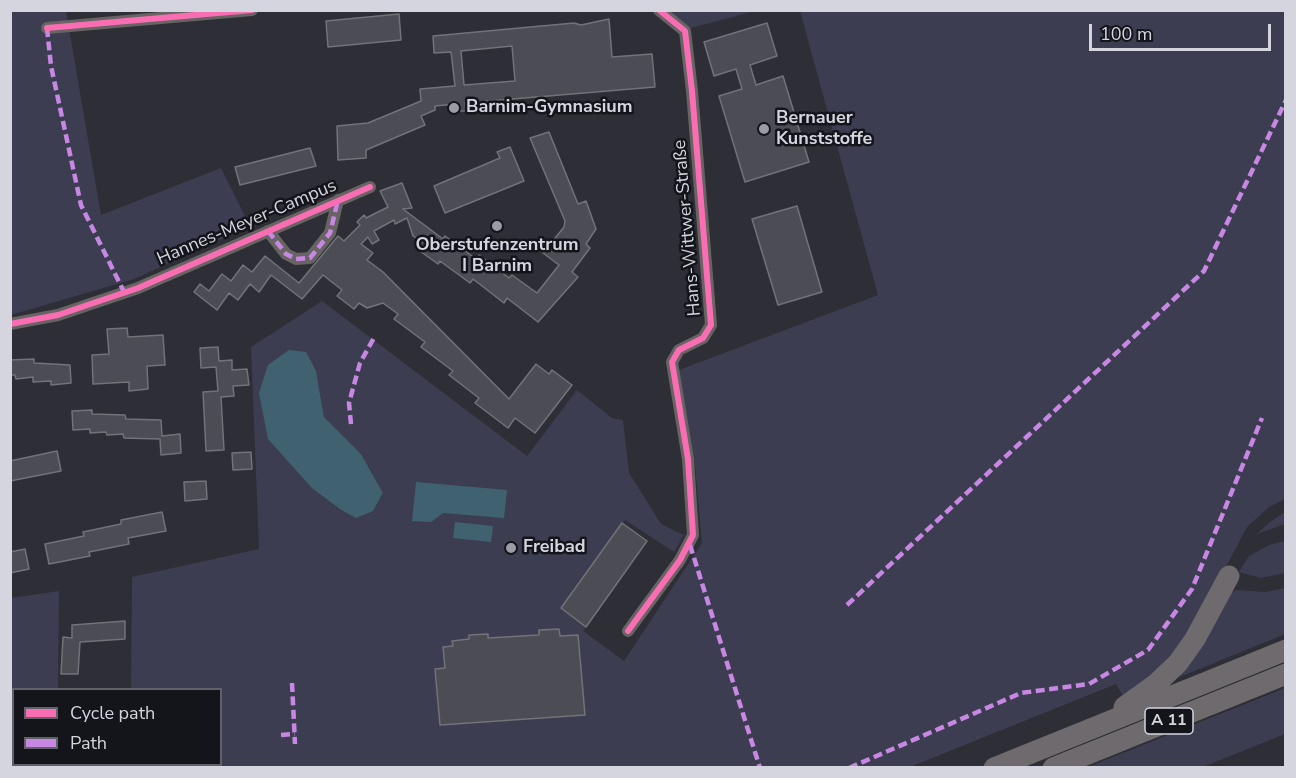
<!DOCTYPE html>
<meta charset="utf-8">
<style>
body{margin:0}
#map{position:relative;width:1296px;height:778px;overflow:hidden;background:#2e2e36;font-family:"Nunito Sans",sans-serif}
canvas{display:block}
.frame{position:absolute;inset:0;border:12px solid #d4d5df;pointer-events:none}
.legend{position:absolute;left:12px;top:688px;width:210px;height:78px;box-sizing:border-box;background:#14141b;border:2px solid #616169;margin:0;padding:8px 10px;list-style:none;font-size:18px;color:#d4d5df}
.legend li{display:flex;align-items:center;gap:12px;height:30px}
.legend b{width:30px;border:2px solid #616169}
.scale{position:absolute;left:1089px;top:24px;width:182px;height:27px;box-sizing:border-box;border:3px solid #d4d5df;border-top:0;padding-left:8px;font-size:18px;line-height:21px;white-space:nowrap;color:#d4d5df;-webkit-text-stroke:4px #14141b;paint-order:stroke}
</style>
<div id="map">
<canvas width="1296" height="778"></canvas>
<div class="frame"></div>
<ul class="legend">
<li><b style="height:8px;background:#f96db3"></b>Cycle path</li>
<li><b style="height:8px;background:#c787e3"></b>Path</li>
</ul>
<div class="scale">100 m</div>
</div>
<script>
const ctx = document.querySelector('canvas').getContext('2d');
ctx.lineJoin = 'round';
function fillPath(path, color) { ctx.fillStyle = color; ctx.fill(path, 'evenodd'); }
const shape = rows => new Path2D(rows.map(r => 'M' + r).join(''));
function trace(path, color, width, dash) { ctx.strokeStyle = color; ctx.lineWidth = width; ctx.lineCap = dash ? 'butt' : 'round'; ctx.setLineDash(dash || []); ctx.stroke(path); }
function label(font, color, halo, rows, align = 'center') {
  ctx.font = font + ' "Nunito Sans",sans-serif'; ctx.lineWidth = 5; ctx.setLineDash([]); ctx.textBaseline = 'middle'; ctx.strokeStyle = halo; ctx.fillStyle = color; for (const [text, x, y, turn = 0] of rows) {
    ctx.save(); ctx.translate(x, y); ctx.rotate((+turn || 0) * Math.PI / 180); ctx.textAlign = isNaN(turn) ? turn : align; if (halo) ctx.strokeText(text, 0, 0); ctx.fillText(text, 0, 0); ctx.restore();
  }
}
fillPath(shape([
 [11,11,66,11,101,215,221,168,250,226,134,279,11,315],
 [669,11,755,11,691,28],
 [800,11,1285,11,1285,499,1269,507,1247,527,1182,650,1163,670,1123,696,1116,684,910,767,11,768,11,598,59,591,58,689,14,690,14,764,220,764,220,690,131,689,132,577,259,549,251,347,322,301,527,456,577,390,612,418,623,420,629,473,661,524,684,535,674,552,625,520,561,608,586,627,583,631,624,661,702,543,695,465,679,370,878,295],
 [316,371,324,417,361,454,383,493,373,511,290,461,268,439],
 [1285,512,1285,524,1257,534,1270,522],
 [1285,541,1285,573,1261,578,1239,572,1249,556,1269,545],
 [1285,588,1285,634,1170,681,1226,596,1236,590,1265,592],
 [1285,688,1285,734,1203,767,1088,767]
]), '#3d3d52');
fillPath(shape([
 [289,350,306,352,316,371,324,417,361,454,383,493,373,511,356,518,340,509,312,488,268,439,259,393,268,365],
 [416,482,507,490,504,518,443,513,431,522,412,521],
 [455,522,493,526,491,542,453,538]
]), '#406270');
const building = shape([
 [399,14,401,40,328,47,326,21,399,14],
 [609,19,612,57,652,54,655,87,465,103,466,111,457,111,456,104,435,106,435,110,421,116,425,125,366,150,366,158,338,160,337,126,368,123,421,101,420,89,455,86,451,52,434,53,433,36,574,23,581,25,609,19],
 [512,46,515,81,464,85,461,51,512,46],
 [767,23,777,56,750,65,756,85,783,76,809,162,745,182,719,96,742,89,736,69,714,76,704,42,767,23],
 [549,132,578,204,586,201,596,229,586,244,590,248,572,272,578,277,538,322,507,298,504,303,473,279,470,283,440,261,438,264,417,249,422,242,413,236,407,218,395,224,394,220,374,231,379,240,372,244,368,237,361,244,373,253,367,260,383,272,509,399,536,364,549,374,552,370,572,385,535,433,515,418,508,428,475,403,479,398,449,375,453,371,421,347,425,342,394,319,398,314,383,303,367,308,359,303,354,309,337,296,342,290,323,275,302,299,271,275,259,292,250,284,238,300,229,293,217,310,194,292,200,284,209,291,222,274,231,281,243,265,252,272,265,256,299,283,338,236,344,241,360,225,357,222,364,215,366,218,388,207,380,191,402,183,412,208,403,209,443,239,445,236,476,259,479,255,509,278,512,275,537,293,559,265,543,253,564,227,565,221,530,138,549,132],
 [510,147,524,181,445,213,434,186,500,158,497,152,510,147],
 [310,148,316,166,240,185,235,167,310,148],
 [797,206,822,292,778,305,752,219,797,206],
 [127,328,128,337,163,335,165,365,147,366,148,389,129,391,129,382,93,384,92,355,109,354,107,329,127,328],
 [218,347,219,361,232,360,232,370,247,369,249,385,233,386,234,396,221,397,224,450,206,451,203,392,218,391,216,367,201,368,200,348,218,347],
 [34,359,34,363,70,365,71,383,51,385,51,381,33,382,33,377,16,379,15,375,10,375,10,360,34,359],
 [92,410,92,414,125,415,126,419,161,420,162,436,180,434,181,453,161,455,160,439,124,438,123,434,107,435,106,432,90,433,90,429,73,430,72,411,92,410],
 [57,451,61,471,10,481,10,461,57,451],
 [251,452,252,469,233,470,232,453,251,452],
 [206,481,207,499,185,501,184,482,206,481],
 [162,512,166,531,128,538,129,544,89,552,90,556,49,564,45,544,84,536,83,532,121,524,121,520,162,512],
 [622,523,647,541,586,627,561,608,622,523],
 [25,549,29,569,10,573,10,552,25,549],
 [125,621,125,639,80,642,78,674,61,674,63,637,72,638,72,625,125,621],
 [559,629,560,636,578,635,585,715,440,725,435,669,445,668,443,647,453,646,452,641,469,639,469,635,488,634,488,638,539,635,539,630,559,629]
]);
fillPath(building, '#4c4c55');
trace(building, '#727279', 1.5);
trace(shape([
 [47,28,252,10],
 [268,231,286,254,296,259,310,258,330,233,338,200],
 [10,324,58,315,138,288,370,187],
 [628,631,680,560,693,535,688,459,672,362,679,350,703,338,711,325,692,91,685,31,659,10]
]), '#686464', 12);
trace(shape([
 [1124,707,1156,684,1178,663,1195,639,1229,576],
 [994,768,1286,650],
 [1053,768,1286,674]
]), '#6f6a6d', 21);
trace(shape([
 [47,28,51,66,81,205,124,292],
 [268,231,286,254,296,259,310,258,330,233,338,200],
 [351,424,349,403,360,363,375,336],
 [690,545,760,768],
 [847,605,1204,271,1286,100],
 [292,683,295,744],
 [281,735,295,734],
 [849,768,1021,693,1089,684,1148,650,1192,589,1262,418]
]), '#c787e3', 4.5, [9, 4.5]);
trace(shape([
 [47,28,252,10],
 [10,324,58,315,138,288,370,187],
 [628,631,680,560,693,535,688,459,672,362,679,350,703,338,711,325,692,91,685,31,659,10]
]), '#f96db3', 6);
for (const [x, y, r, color] of [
 [454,108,6,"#9a9ba4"],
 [764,129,6,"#9a9ba4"],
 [497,226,6,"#9a9ba4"],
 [511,548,6,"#9a9ba4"]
]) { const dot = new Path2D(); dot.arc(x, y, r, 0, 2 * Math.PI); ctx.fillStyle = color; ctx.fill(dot); trace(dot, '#14141b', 2); }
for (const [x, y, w] of [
 [1169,721,48]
]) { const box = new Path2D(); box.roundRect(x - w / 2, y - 13, w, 26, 4.5); ctx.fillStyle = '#14141b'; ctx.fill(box); trace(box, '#d4d5df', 1.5); }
label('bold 16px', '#d4d5df', null, [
 ["A 11",1169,721]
]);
label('bold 18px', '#d4d5df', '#14141b', [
 ["Barnim-Gymnasium",466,108],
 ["Bernauer",776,119],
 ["Kunststoffe",776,140],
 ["Oberstufenzentrum",497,246,"center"],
 ["I Barnim",497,267,"center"],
 ["Freibad",523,548]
], 'left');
label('18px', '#d4d5df', '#14141b', [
 ["Hannes-Meyer-Campus",247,223,-23],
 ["Hans-Wittwer-Straße",688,228,-95]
]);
</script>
